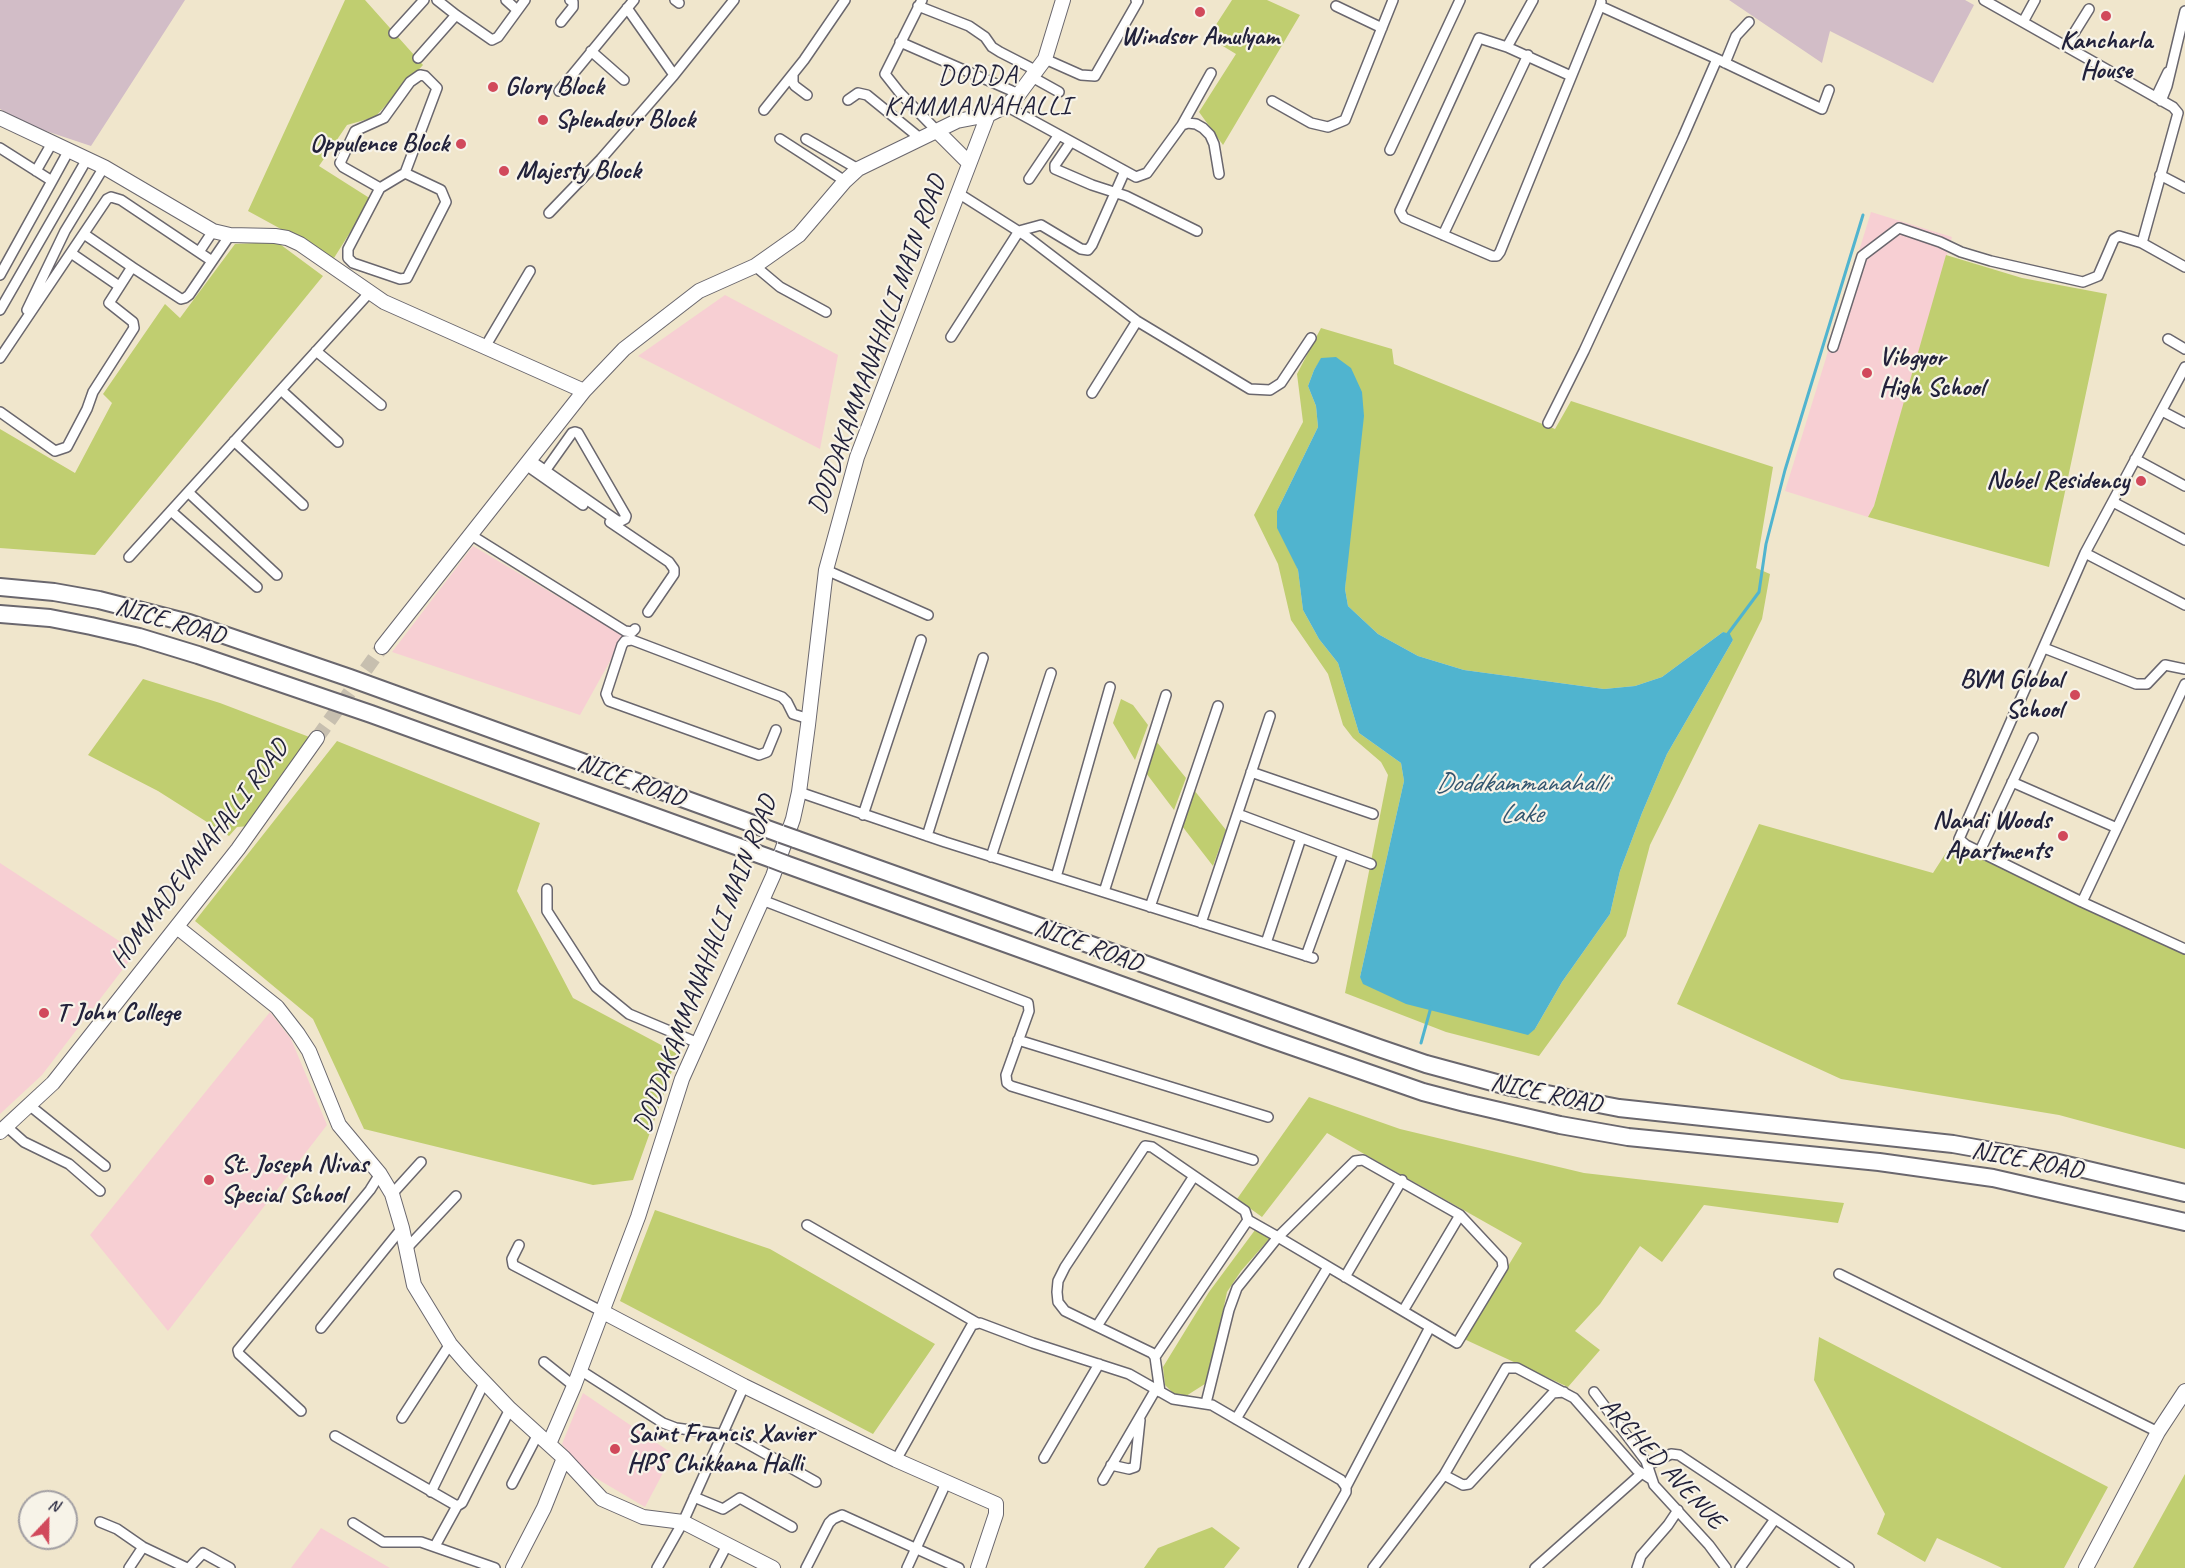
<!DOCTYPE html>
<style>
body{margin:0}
#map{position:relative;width:2185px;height:1568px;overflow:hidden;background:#f0e6cc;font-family:Caveat,sans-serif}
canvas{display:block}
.north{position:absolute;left:18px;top:1490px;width:60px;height:60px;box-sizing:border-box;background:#f7f3e8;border:2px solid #a29fa3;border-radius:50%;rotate:22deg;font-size:16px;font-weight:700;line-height:24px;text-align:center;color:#22223b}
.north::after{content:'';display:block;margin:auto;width:21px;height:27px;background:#d1495b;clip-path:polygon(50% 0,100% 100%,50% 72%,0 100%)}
</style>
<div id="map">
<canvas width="2185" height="1568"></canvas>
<div class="north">N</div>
</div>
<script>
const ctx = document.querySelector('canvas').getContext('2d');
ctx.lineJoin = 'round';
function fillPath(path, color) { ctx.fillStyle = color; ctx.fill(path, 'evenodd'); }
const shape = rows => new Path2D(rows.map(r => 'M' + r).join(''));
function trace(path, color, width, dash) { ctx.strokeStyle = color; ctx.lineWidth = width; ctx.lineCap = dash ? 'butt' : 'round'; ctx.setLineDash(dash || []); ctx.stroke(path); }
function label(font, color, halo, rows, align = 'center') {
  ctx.font = font + ' Caveat,sans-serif'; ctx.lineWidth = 4.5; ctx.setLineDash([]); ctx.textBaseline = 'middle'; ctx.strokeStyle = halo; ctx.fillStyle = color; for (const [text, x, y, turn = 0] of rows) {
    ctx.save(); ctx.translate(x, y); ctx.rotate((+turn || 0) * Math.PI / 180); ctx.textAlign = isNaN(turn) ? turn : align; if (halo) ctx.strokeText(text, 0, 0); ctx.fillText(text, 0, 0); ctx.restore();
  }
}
fillPath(shape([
 [1871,212,1952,237,1874,506,1868,517,1785,491],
 [725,295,838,355,820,449,638,356],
 [473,546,624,636,580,715,392,652],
 [0,863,136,952,42,1075,0,1114],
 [270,1012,291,1039,327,1125,168,1331,90,1235],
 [583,1393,673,1454,645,1507,582,1470,562,1444],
 [321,1528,390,1568,291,1568]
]), '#f7cfd3');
fillPath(shape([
 [0,0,185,0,91,146,31,126,0,109],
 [1729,0,1965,0,1974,5,1933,83,1830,31,1822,63]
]), '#d2bdc7');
fillPath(shape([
 [345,0,365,0,423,65,375,117,347,125,319,166,371,199,334,258,248,211],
 [1232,0,1267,0,1300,15,1223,145,1199,112,1236,54,1208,37],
 [277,242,323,276,95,555,0,548,0,429,75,473,112,403,103,394,165,304,180,318,235,244],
 [1946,255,2022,278,2107,294,2049,567,1868,517,1874,506],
 [1321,328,1392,349,1394,364,1555,429,1571,401,1773,467,1756,568,1770,574,1762,619,1650,845,1626,936,1539,1056,1446,1032,1345,993,1388,775,1381,762,1353,738,1343,725,1328,674,1291,620,1278,564,1254,515,1303,422,1297,374],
 [1322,358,1352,508,1345,589,1348,606,1378,634,1418,656,1464,670,1604,689,1635,686,1662,677,1723,632,1733,640,1667,754,1642,813,1620,871,1610,914,1562,982,1535,1029,1360,977,1404,781,1401,763,1359,733,1338,663,1319,639,1303,610,1298,570,1277,511,1318,427,1316,406,1308,386,1314,370],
 [143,679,220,703,312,738,251,826,237,827,229,836,158,791,88,755],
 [1121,699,1133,705,1148,725,1135,760,1113,723],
 [337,741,540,823,517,891,573,998,678,1054,633,1180,593,1185,364,1129,313,1019,195,921],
 [1156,741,1186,778,1174,810,1146,773],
 [1194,790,1226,830,1213,866,1182,826],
 [1759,824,1933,873,1951,845,2185,953,2185,1149,2059,1115,1841,1079,1677,1004],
 [1309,1097,1400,1129,1584,1173,1844,1203,1838,1223,1704,1205,1662,1262,1640,1246,1600,1304,1575,1331,1600,1350,1568,1387,1464,1339,1522,1243,1327,1133,1262,1217,1237,1199],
 [655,1210,770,1249,935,1344,873,1434,620,1301],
 [1255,1230,1270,1238,1241,1271,1227,1292,1208,1382,1186,1396,1176,1396,1165,1385,1163,1367,1209,1292],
 [1819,1337,2108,1487,2064,1568,2002,1568,1937,1538,1925,1562,1877,1534,1885,1514,1814,1380],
 [2185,1474,2185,1568,2133,1568],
 [1212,1527,1240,1548,1224,1568,1144,1568,1158,1548]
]), '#c0ce70');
fillPath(shape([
 [1336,357,1351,368,1362,392,1364,416,1345,589,1348,606,1378,634,1418,656,1464,670,1604,689,1635,686,1662,677,1723,632,1730,634,1733,640,1667,754,1642,813,1620,871,1610,914,1562,982,1535,1029,1528,1035,1406,1004,1363,984,1360,977,1404,781,1401,763,1359,733,1338,663,1319,639,1303,610,1298,570,1277,528,1277,511,1318,427,1316,406,1308,386,1314,370,1321,358]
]), '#50b4cf');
trace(shape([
 [1727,635,1759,592,1766,544,1785,470,1863,215],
 [1421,1043,1431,1007]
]), '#50b4cf', 3);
trace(shape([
 [317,738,382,647]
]), '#c7bfaf', 14, [14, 7]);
const street = shape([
 [437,0,456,15,492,40,498,37,525,0],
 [506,0,517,10],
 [675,0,679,3],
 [922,0,885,74,900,93,937,131],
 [1533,0,1507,47,1479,38,1400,211,1404,218,1492,256,1497,256,1500,252,1600,6],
 [1984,0,2173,107,2178,113,2142,243,2185,267],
 [918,6,969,26,985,37,992,47,1000,52,1037,71],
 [1336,6,1382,28],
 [561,22,573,7,573,2,570,0],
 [2023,22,2035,0],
 [394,33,424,0],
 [900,42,1019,94],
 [2066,46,2089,9],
 [1507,47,1571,76],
 [591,51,624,80],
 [418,58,456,15],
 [1045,59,1081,75,1095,76,1138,1,1136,0],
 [1717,59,1822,109,1829,90],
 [1725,63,1736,36,1749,22],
 [793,74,793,83,795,86,807,95],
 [420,75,425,76,437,88,405,173,441,190,446,202,407,278,400,279,353,263,348,258,348,249,380,188,343,167,340,163,355,131,384,118,410,82,420,75],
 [674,75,734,0],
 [1032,77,1059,92],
 [559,91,634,0],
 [2156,97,2168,72],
 [848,100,858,93,867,95,921,139],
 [1272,101,1311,123,1328,127,1345,120,1393,0],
 [2161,101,2167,86,2185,11],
 [1006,106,1136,177,1147,173,1182,125,1188,123,1196,124,1203,128,1210,135,1214,144,1219,174],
 [764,110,804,60,845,0],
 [1182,125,1211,73],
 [780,139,845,181],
 [806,139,858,169],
 [1070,143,1055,165,1055,169,1092,185,1126,196,1197,231],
 [0,148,52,181,0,275],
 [1390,150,1460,0],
 [36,171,52,143],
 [2160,175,2185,188],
 [1029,179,1058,136],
 [52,181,69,150],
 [380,188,405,173],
 [958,193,1026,236,1137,321,1250,389,1270,390,1281,383,1311,338],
 [549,213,601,159,674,75,627,8],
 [84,234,132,267],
 [1443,235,1528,55],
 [199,252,213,231],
 [71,253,119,286],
 [755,266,780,287,826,312],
 [0,310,87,159],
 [27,310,65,231,104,167],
 [951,337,1019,231,1041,225,1081,249,1088,250,1092,245,1124,173],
 [2168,339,2185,349],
 [485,347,530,271],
 [1833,347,1862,256,1899,228,1940,242,1961,252,1991,261,2083,282,2098,276,2114,239,2119,236,2142,243],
 [316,351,381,405],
 [0,358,107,199,111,197,121,200,212,261],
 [2185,367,2085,553,1959,839,1966,845,2082,902,2185,949],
 [281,390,338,442],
 [1092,393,1137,321],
 [2162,411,2185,423],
 [0,412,55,451,67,447,87,409,93,392,134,328,133,322,109,303,132,267,181,299,185,298,189,295,230,235],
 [1548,423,1584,351,1683,137,1717,59,1600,6,1601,2],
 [234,441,303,505],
 [2135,459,2185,486],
 [530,460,619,522,625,519,626,516,578,433,575,432,572,433,545,471],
 [526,465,583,505],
 [188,492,277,575],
 [2113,502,2185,540],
 [171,511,257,587],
 [610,522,669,562,674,569,674,574,648,612],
 [471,535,625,631,632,632,635,629],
 [2085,553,2185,605],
 [129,557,370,292],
 [826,570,928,615],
 [2044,648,2136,684,2147,684,2165,665,2185,669],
 [776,730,767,752,759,755,609,701,606,694,622,645,625,641,632,640,782,697,787,702,793,714,809,719],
 [1251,772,1373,814],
 [2012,782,2117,828],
 [799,792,945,842,1313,958],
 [1238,814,1371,864],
 [863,815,921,640],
 [927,836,983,658],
 [1980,851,2033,738],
 [991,857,1051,673],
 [1056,877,1110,687],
 [547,889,547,911,596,987,629,1014,698,1043],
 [1104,892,1166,695],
 [762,900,1028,1003,1029,1011,1006,1075,1007,1083,1011,1086,1253,1160],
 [2082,902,2185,684],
 [1150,907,1218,706],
 [1201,923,1270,716],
 [1266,943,1301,838],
 [1306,956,1343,854],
 [1018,1040,1268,1117],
 [29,1105,105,1166],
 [6,1126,24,1142,69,1164,100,1191],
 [392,1194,421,1162],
 [807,1225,977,1323],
 [519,1245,512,1259,513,1265,603,1312],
 [407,1248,456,1196],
 [1839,1274,2158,1432],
 [1345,1277,1402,1180],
 [1403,1311,1460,1215],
 [1097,1326,1194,1176],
 [321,1328,402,1228],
 [1155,1357,1248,1220],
 [544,1362,574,1386],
 [580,1370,663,1423,676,1428,734,1436,816,1482],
 [1160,1392,1155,1357,1152,1353,1065,1311,1058,1302,1057,1292,1058,1281,1065,1267,1145,1146,1152,1147,1245,1211,1248,1220,1278,1237,1403,1311,1457,1343,1503,1267,1502,1260,1460,1215,1363,1160,1355,1161,1278,1237,1237,1288,1229,1310,1206,1403],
 [1594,1392,1646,1461,1654,1485,1709,1545,1726,1568],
 [301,1411,239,1354,238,1350,370,1190,380,1174],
 [402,1418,450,1344],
 [1236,1419,1328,1267],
 [335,1436,457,1506,462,1503,510,1409],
 [1044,1458,1099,1364],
 [896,1460,972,1325,980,1323,1033,1343,1129,1374,1173,1399,1212,1405,1341,1480,1346,1487,1346,1492,1303,1568],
 [1111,1465,1129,1469,1135,1467,1140,1420],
 [1648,1465,1671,1454,1679,1455,1849,1568],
 [1444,1475,1463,1485,1469,1484,1553,1393,1564,1392],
 [1103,1480,1156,1389],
 [512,1484,538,1434],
 [1346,1487,1430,1327],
 [431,1492,485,1381],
 [694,1497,723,1509,740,1498,792,1527],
 [100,1522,117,1529,143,1547,187,1568],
 [353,1523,383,1542,421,1542,495,1568],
 [435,1546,457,1506],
 [129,1568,143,1547],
 [189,1568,203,1553,230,1568],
 [657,1568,683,1522,744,1386],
 [715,1568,727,1545],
 [806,1568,829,1523,833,1519,842,1515,959,1568],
 [907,1568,946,1483],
 [1373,1568,1444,1475,1506,1368,1517,1368,1574,1398,1637,1470,1651,1479],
 [1535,1568,1641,1474],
 [1637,1568,1641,1556,1668,1525,1678,1510],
 [1740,1568,1775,1519]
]);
const secondary = shape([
 [0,118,104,167,213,231,230,235,275,236,287,238,300,244,384,302,584,391],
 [937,131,969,163],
 [382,647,584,391,624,349,699,291,755,266,799,235,845,181,858,169,957,121,988,115,1006,106,1019,94,1045,59,1063,0],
 [177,927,277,1007,298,1034,309,1051,339,1125,380,1174,392,1194,402,1228,414,1285,450,1344,469,1366,510,1409,564,1458,602,1499,643,1517,683,1522,773,1568],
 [0,1132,53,1083,238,849,317,738],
 [603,1312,744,1386,896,1460,996,1504,996,1514,978,1568],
 [549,1444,574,1386,638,1217,682,1079,773,876,793,819,799,792,808,725,826,570,857,457,988,115],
 [513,1568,544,1508,564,1458],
 [2086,1568,2158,1432,2185,1391]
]);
const highway = shape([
 [0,587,54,592,99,600,189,623,350,678,781,834],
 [0,614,50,618,91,626,139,637,198,655,371,714,772,859],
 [795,839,1379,1048,1426,1064,1511,1087,1619,1108,1953,1144,2054,1162,2185,1193],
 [785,864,1268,1038,1423,1092,1465,1103,1560,1125,1628,1137,1879,1162,1993,1178,2185,1222]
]);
trace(street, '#6a676e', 12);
trace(secondary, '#6a676e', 16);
trace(highway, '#6a676e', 20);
trace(street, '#fff', 9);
trace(secondary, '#fff', 14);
trace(highway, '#fff', 16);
const highwayBridge = shape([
 [781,834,795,839],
 [772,859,785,864]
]);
trace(highwayBridge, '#6a676e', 20, []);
trace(highwayBridge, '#fff', 16);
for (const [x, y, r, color] of [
 [1200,12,6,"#d1495b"],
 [2106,16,6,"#d1495b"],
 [493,87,6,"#d1495b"],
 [543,120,6,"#d1495b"],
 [461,144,6,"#d1495b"],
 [504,171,6,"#d1495b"],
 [1867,373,6,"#d1495b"],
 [2141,481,6,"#d1495b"],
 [2075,695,6,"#d1495b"],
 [2063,836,6,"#d1495b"],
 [44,1013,6,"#d1495b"],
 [209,1180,6,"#d1495b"],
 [615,1449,6,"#d1495b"]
]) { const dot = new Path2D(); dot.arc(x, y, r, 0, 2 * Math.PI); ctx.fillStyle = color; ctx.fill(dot); trace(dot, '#f7f3e8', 2); }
label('bold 26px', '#22223b', '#f7f3e8', [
 ["Windsor Amulyam",1200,37,"center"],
 ["Kancharla",2106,41,"center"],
 ["House",2106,71,"center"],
 ["Glory Block",505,87],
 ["Splendour Block",555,120],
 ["Oppulence Block",449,144,"right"],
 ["Majesty Block",516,171],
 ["Vibgyor",1879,358],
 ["High School",1879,388],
 ["Nobel Residency",2129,481,"right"],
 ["BVM Global",2063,680,"right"],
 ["School",2063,710,"right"],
 ["Nandi Woods",2051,821,"right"],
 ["Apartments",2051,851,"right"],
 ["T John College",56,1013],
 ["St. Joseph Nivas",221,1165],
 ["Special School",221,1195],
 ["Saint Francis Xavier",627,1434],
 ["HPS Chikkana Halli",627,1464]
], 'left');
label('26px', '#22223b', '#f7f3e8', [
 ["DODDAKAMMANAHALLI MAIN ROAD",878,345,-70],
 ["NICE ROAD",170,622,16],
 ["NICE ROAD",631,781,20],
 ["HOMMADEVANAHALLI ROAD",200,854,-53],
 ["NICE ROAD",1088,946,20],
 ["DODDAKAMMANAHALLI MAIN ROAD",706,964,-69],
 ["NICE ROAD",1546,1094,12],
 ["NICE ROAD",2027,1161,11],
 ["ARCHED AVENUE",1662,1464,47]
]);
ctx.letterSpacing = '1.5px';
label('27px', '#22223b', '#f7f3e8', [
 ["DODDA",978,76],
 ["KAMMANAHALLI",978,107]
]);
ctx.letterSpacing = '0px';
label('italic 27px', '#32556f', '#f7f3e8', [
 ["Doddkammanahalli",1521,784],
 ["Lake",1521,815]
]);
</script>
